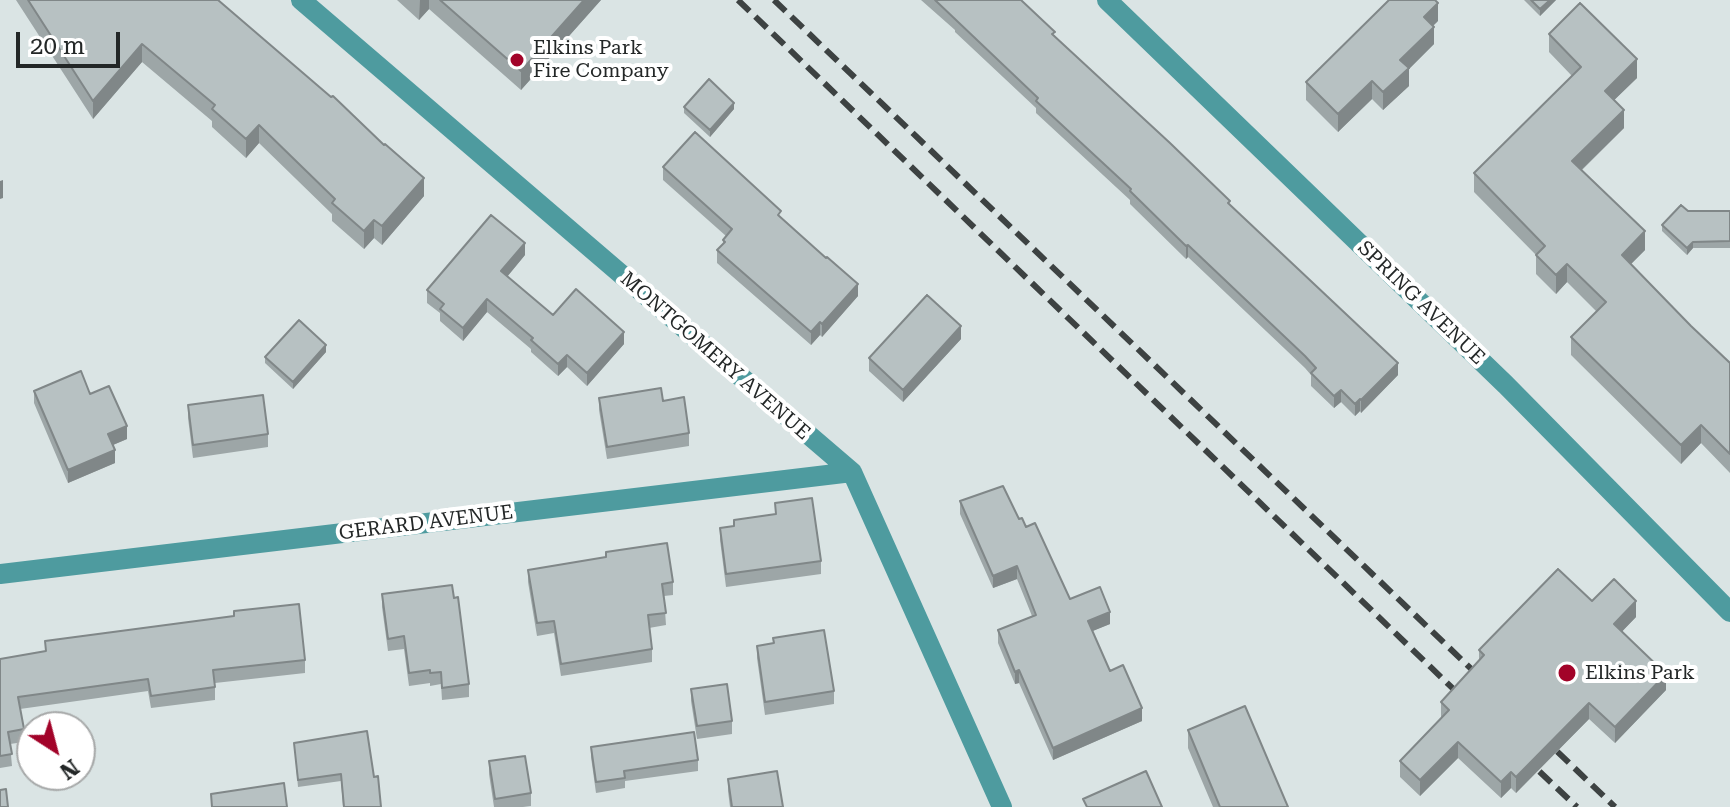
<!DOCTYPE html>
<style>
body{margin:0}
#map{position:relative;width:1730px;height:807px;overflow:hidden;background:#dae4e4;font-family:"Roboto Serif",serif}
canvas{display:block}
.north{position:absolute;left:16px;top:711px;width:80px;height:80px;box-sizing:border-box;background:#fff;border:2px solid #a7a9a9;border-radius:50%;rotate:144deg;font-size:22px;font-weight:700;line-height:32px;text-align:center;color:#232727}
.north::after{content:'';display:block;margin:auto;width:28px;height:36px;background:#a20329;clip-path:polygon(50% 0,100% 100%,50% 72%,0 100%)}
.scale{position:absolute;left:16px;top:32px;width:104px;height:36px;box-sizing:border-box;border:4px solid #232727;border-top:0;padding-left:10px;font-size:24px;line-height:28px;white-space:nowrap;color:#232727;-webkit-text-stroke:6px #fff;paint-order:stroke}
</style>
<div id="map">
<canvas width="1730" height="807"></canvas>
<div class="north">N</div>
<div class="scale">20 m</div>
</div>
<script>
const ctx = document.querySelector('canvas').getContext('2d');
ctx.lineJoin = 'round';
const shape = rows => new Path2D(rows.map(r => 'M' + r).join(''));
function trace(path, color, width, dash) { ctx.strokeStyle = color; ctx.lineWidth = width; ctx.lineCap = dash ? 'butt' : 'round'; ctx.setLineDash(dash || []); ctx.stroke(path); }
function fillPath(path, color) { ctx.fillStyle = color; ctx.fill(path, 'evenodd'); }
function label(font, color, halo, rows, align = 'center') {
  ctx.font = font + ' "Roboto Serif",serif'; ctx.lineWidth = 8; ctx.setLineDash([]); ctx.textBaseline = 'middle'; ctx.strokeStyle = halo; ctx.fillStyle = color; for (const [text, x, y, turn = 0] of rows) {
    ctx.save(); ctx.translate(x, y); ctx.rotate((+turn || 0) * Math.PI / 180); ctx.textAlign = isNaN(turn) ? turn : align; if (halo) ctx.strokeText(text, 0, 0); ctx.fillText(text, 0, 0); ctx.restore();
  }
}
trace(shape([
 [301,0,852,472,1002,807],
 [1107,0,1506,385,1730,612],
 [0,574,852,472]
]), '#4e9b9f', 20);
trace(shape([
 [738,0,1470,705],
 [774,0,1488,685],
 [1540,735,1615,807],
 [1522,755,1577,807]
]), '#3d4242', 6, [16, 8]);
fillPath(shape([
 [16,0,218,0,424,196,382,245,374,238,364,249,332,221,332,214,259,143,246,158,212,127,212,121,142,62,93,119],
 [397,0,601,0,521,90,429,9,419,20],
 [921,0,1021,0,1055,36,1230,205,1398,375,1361,413,1360,411,1355,416,1341,402,1334,408,1311,386,1311,375,1305,368,1188,257,1186,259,1130,204,1130,200,1036,113,1036,108,955,32,955,30],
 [1524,0,1556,0,1540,16],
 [1438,21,1433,26,1434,44,1409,69,1409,86,1383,110,1372,99,1338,132,1306,100,1306,82],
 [1549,34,1637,78,1614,100,1624,128,1582,170,1645,250,1631,264,1691,326,1730,363,1730,473,1701,443,1681,464,1571,355,1571,337,1597,312,1567,282,1556,294,1536,274,1536,255,1474,192,1474,173,1572,76,1549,52],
 [684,107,734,109,710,137,684,113],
 [663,167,781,217,858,296,822,337,820,335,811,345,717,263,717,250,723,244,723,240,726,236,663,180],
 [1688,211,1730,211,1730,248,1693,248,1687,255,1662,231,1662,225],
 [525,255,507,277,553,315,624,344,587,386,567,367,558,376,531,352,531,349,487,312,463,341,440,321,440,313,427,303,427,290],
 [961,339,903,402,869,371,869,358],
 [326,352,293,389,265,363,265,357],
 [34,391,90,394,127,439,113,445,115,463,68,483,34,403],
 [599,398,663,401,689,433,689,446,607,459,599,410],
 [188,405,268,434,268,447,193,458,188,418],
 [960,501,1019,519,1026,527,1070,599,1110,624,1092,631,1110,671,1142,721,1053,760,1019,683,1015,684,998,643,998,630,1032,616,1017,579,993,588,960,514],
 [775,503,821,561,821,574,726,587,720,540,720,528,734,526,775,514],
 [606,552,673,582,673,595,664,596,666,625,649,628,652,649,652,662,561,676,554,633,537,636,528,582,528,570,606,557],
 [382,594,454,598,469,684,469,697,442,700,441,684,430,686,430,683,409,686,404,649,388,651,382,607],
 [1592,601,1636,617,1622,631,1666,690,1615,743,1589,719,1516,793,1511,788,1501,798,1458,758,1420,796,1400,777,1400,761,1441,718,1441,702,1479,660,1479,650],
 [45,641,305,660,305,673,215,683,215,700,151,708,148,691,20,709,24,729,24,742,10,744,12,766,0,768,0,659,45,651],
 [757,646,834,691,834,704,765,715,757,658],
 [691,689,732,721,732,734,697,739,691,701],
 [1188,730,1288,807,1213,807,1188,748],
 [294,743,374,777,381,807,343,807,341,781,298,787],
 [591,747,698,760,698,771,625,781,625,788,596,793,591,757],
 [489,761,531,793,531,806,523,807,494,807,489,774],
 [728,779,783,807,730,807,728,791]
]), '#9da6a7');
fillPath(shape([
 [420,0,429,0,429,9,419,20],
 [584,0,601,0,521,90,521,71],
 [1550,0,1556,0,1540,16,1540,9],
 [1438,3,1438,21,1424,34,1424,17],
 [1434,27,1434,44,1409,69,1409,86,1383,110,1383,92,1400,60],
 [142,44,142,62,93,119,93,101],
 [1637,59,1637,78,1605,109,1605,91],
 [1372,81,1372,99,1338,132,1338,114],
 [734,103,734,109,710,137,710,130],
 [1624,110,1624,128,1572,179,1572,161],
 [259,125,259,143,246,158,246,139],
 [424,178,424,196,382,245,382,226],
 [3,180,3,198,0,199,0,181],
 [374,220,374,238,364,249,364,231],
 [1645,231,1645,250,1622,273,1622,255],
 [1693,242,1693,248,1687,255,1687,248],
 [525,243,525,255,501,284,501,271],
 [1188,245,1188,257,1186,259,1186,246],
 [1567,264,1567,282,1556,294,1556,275],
 [858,284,858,296,822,337,822,324],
 [487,299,487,312,463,341,463,328],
 [820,322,820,335,811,345,811,332],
 [961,326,961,339,903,402,903,390],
 [624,332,624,344,587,386,587,373],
 [326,345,326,352,293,389,293,382],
 [567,355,567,367,558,376,558,364],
 [1398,363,1398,375,1361,413,1361,400],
 [1341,390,1341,402,1334,408,1334,396],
 [1360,399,1360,411,1355,416,1355,404],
 [1701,425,1701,443,1681,464,1681,445],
 [127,426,127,439,108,447,108,434],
 [115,450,115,463,68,483,68,470],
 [1017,566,1017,579,993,588,993,576],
 [1636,601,1636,617,1614,640,1614,624],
 [1110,612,1110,624,1088,633,1088,621],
 [1019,670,1019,683,1015,684,1015,672],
 [1666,674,1666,690,1615,743,1615,727],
 [1589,703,1589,719,1516,793,1516,777],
 [1142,708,1142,721,1053,760,1053,748],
 [1458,742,1458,758,1420,796,1420,780],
 [1511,772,1511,788,1501,798,1501,782]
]), '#808788');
const building = shape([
 [28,0,218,0,331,97,333,96,384,145,385,144,424,178,382,226,374,220,364,231,332,203,335,199,259,125,246,139,212,109,215,105,142,44,93,101,28,0],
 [440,0,584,0,521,71,440,0],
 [935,0,1021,0,1055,32,1052,34,1170,143,1230,201,1228,203,1398,363,1361,400,1360,399,1355,404,1341,390,1334,396,1311,373,1316,368,1305,356,1188,245,1186,246,1130,191,1131,189,1036,101,1038,98,935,0],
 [1389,0,1435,0,1438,3,1424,17,1434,27,1400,60,1409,68,1383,92,1372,81,1338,114,1306,82,1389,0],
 [1531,0,1550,0,1540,9,1531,0],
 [1580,3,1637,59,1605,91,1624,110,1572,161,1645,231,1622,255,1691,326,1730,363,1730,454,1701,425,1681,445,1571,337,1606,302,1567,264,1556,275,1536,255,1545,246,1474,173,1581,67,1549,34,1580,3],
 [709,79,734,103,710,130,684,107,709,79],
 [695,132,781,211,778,215,826,258,827,257,858,284,822,324,820,322,811,332,717,250,725,242,723,240,732,229,663,167,695,132],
 [1681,205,1688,211,1730,211,1730,241,1693,242,1687,248,1662,225,1681,205],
 [491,215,525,243,501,271,553,315,576,289,624,332,587,373,567,355,558,364,531,340,533,338,487,299,463,328,440,309,444,304,427,290,491,215],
 [927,295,961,326,903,390,869,358,927,295],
 [299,320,326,345,293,382,265,357,299,320],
 [81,371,90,394,109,386,127,426,108,434,115,450,68,470,34,391,81,371],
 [661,388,663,401,684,397,689,433,607,447,599,398,661,388],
 [263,395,268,434,193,445,188,405,263,395],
 [1003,486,1019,519,1022,518,1026,527,1035,523,1070,599,1100,587,1110,612,1088,621,1110,671,1123,665,1142,708,1053,748,1019,670,1015,672,998,630,1036,615,1017,566,993,576,960,501,1003,486],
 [812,498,821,561,726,574,720,528,734,526,734,520,776,514,775,503,812,498],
 [667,543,673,582,662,584,666,613,648,615,652,649,561,664,554,621,537,623,528,570,606,557,606,552,667,543],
 [1558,569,1592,601,1614,579,1636,601,1614,624,1666,674,1615,727,1589,703,1516,777,1511,772,1501,782,1458,742,1420,780,1400,761,1449,710,1441,702,1484,655,1479,650,1558,569],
 [452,585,454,598,458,597,469,684,442,688,441,672,430,673,430,670,409,673,404,636,388,639,382,594,452,585],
 [299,604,305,660,213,670,215,687,151,696,148,679,18,697,24,729,8,732,12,754,0,756,0,659,46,651,45,641,234,616,234,611,299,604],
 [824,630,834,691,765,702,757,646,774,643,773,638,824,630],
 [727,684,732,721,697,726,691,689,727,684],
 [1245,706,1288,807,1220,807,1188,730,1245,706],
 [367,731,374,777,378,776,381,807,344,807,341,774,298,780,294,743,367,731],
 [694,732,698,760,624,771,625,778,596,782,591,747,694,732],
 [525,756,531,793,495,799,489,761,525,756],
 [777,771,783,807,732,807,728,779,777,771],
 [1146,771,1162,807,1087,807,1083,799,1146,771],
 [284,783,287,807,212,807,211,794,284,783],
 [6,789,8,807,0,807,0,790,6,789]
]);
fillPath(building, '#b7c1c2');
trace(building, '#808788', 2);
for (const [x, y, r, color] of [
 [517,60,8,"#a20329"],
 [1567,673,10,"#a20329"]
]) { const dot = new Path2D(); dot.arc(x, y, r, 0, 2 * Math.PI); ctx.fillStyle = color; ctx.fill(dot); trace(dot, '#fff', 3); }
label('20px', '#232727', '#fff', [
 ["Elkins Park",533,48],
 ["Fire Company",533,71],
 ["Elkins Park",1585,673]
], 'left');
label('20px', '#232727', '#fff', [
 ["SPRING AVENUE",1421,303,44],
 ["MONTGOMERY AVENUE",715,356,41],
 ["GERARD AVENUE",426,523,-7]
]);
</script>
